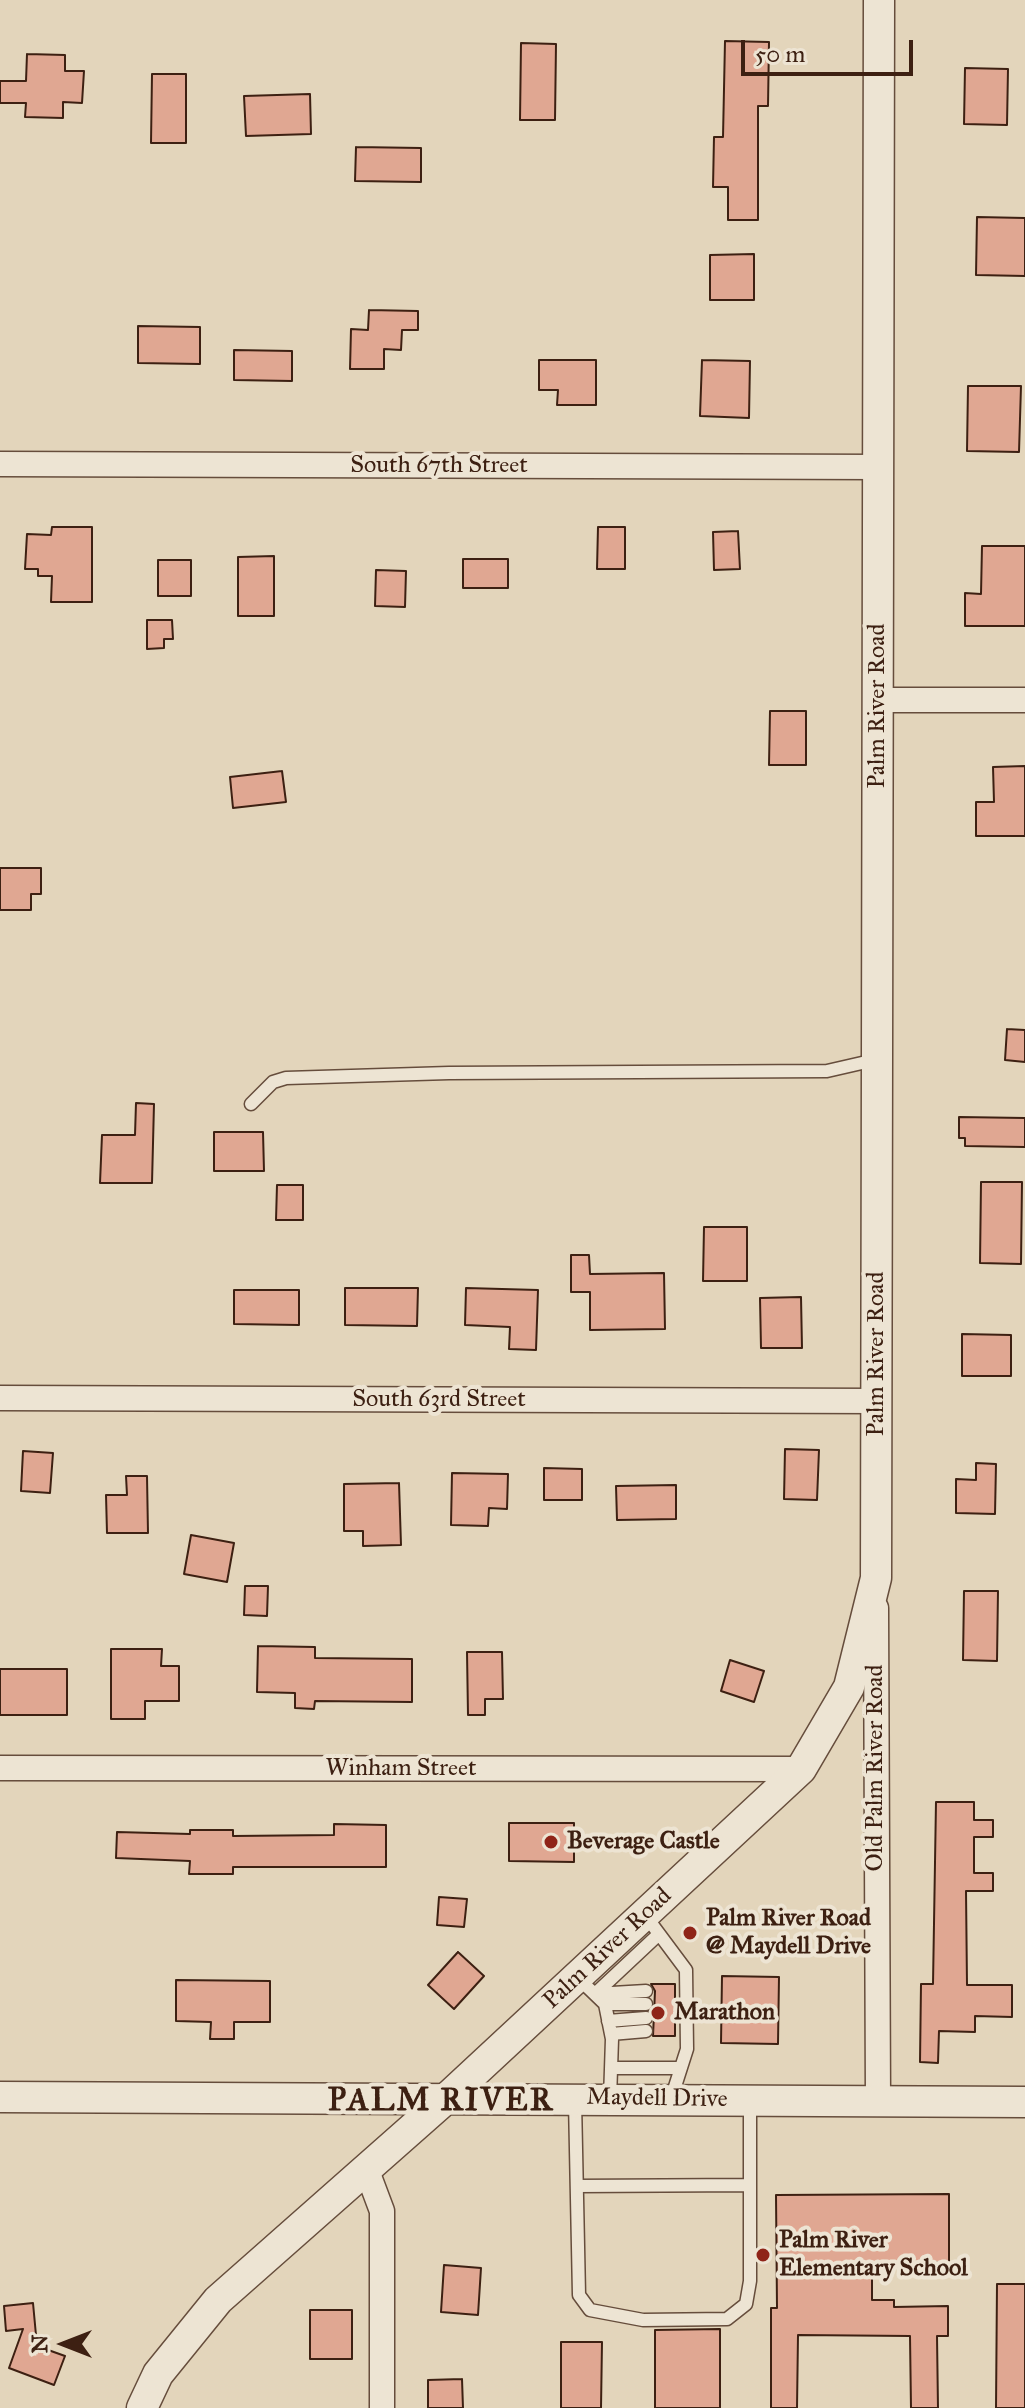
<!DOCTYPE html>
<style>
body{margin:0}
#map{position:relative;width:1025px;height:2408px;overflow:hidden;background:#e3d5bb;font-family:"IM FELL Great Primer",serif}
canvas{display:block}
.north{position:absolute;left:24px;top:2304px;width:80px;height:80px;-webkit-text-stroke:6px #ede4d3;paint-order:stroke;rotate:270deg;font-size:22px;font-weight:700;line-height:32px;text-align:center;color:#3d2012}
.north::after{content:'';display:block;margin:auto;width:28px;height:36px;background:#3d2012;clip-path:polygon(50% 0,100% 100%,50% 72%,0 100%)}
.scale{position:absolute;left:741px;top:40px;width:172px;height:36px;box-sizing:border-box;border:4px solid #3d2012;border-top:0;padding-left:10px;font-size:24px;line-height:28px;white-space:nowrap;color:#3d2012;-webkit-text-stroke:6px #ede4d3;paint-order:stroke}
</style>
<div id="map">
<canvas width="1025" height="2408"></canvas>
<div class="north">N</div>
<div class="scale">50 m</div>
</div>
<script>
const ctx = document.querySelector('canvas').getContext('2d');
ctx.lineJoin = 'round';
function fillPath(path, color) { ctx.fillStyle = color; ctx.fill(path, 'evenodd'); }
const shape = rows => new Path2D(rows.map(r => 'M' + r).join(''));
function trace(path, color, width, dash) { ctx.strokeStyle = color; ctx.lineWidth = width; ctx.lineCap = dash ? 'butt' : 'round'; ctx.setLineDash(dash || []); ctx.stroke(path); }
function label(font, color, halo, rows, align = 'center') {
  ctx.font = font + ' "IM FELL Great Primer",serif'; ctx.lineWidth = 8; ctx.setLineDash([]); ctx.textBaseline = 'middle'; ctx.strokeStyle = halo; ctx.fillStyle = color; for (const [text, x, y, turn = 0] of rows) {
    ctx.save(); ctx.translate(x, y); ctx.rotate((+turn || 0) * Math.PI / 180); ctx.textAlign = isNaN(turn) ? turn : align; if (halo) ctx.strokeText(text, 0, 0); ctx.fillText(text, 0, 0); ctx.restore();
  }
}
const building = shape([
 [725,41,769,42,768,106,758,106,758,220,728,220,728,187,713,187,714,137,723,137,725,41],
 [521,43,556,44,555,120,520,120,521,43],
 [27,54,65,55,65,71,84,71,82,103,63,102,63,118,25,117,26,103,0,103,0,81,26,81,27,54],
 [965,68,1008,69,1007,125,964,124,965,68],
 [152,74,186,74,186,143,151,143,152,74],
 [310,94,311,134,246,136,244,96,310,94],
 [356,147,421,148,421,182,355,181,356,147],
 [977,217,1025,218,1025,276,976,275,977,217],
 [754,254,754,300,710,300,710,255,754,254],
 [369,310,418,311,418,330,402,330,401,350,384,349,384,369,350,369,351,329,368,330,369,310],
 [138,326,200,327,200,364,138,363,138,326],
 [234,350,292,351,292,381,234,380,234,350],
 [539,360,596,360,596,405,557,405,558,390,539,390,539,360],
 [702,360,750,361,749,418,700,416,702,360],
 [968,386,1021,386,1019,452,967,451,968,386],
 [52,527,92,527,92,602,51,602,52,576,38,576,38,569,25,569,27,534,51,535,52,527],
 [598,527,625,527,625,569,597,569,598,527],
 [738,531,740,569,714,570,713,532,738,531],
 [982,546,1025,546,1025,626,965,626,965,593,981,594,982,546],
 [274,556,274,616,238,616,238,557,274,556],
 [463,559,508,559,508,588,463,588,463,559],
 [158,560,191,560,191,596,158,596,158,560],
 [376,570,406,571,405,607,375,606,376,570],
 [147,620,172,620,173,639,164,639,164,648,147,649,147,620],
 [770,711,806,711,806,765,769,765,770,711],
 [1025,766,1025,836,976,836,976,802,994,802,993,767,1025,766],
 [282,771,286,802,233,808,230,777,282,771],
 [0,868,41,868,41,894,31,894,31,910,0,910,0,868],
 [1007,1029,1025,1030,1025,1062,1005,1060,1007,1029],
 [136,1103,154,1104,152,1183,100,1183,102,1135,135,1135,136,1103],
 [959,1117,1025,1118,1025,1147,965,1146,965,1138,959,1138,959,1117],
 [214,1132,263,1132,264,1171,214,1171,214,1132],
 [981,1182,1022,1182,1021,1264,980,1263,981,1182],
 [277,1185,303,1185,303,1220,276,1220,277,1185],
 [704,1227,747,1227,747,1281,703,1281,704,1227],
 [571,1255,589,1255,590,1274,664,1273,665,1329,590,1330,590,1292,571,1292,571,1255],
 [345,1288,418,1288,417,1326,345,1325,345,1288],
 [466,1288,538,1290,536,1350,509,1349,510,1327,465,1325,466,1288],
 [234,1290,299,1290,299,1325,234,1324,234,1290],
 [801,1297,802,1348,761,1348,760,1298,801,1297],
 [962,1334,1011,1335,1011,1376,962,1376,962,1334],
 [785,1449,819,1450,817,1500,784,1499,785,1449],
 [23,1451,53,1453,50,1493,21,1491,23,1451],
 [976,1463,996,1464,995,1514,956,1513,956,1479,976,1480,976,1463],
 [544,1468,582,1469,582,1500,544,1500,544,1468],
 [452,1473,508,1474,507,1509,489,1508,488,1526,451,1525,452,1473],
 [126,1476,147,1476,148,1533,107,1533,106,1495,127,1495,126,1476],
 [399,1483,401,1545,363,1546,363,1531,344,1531,344,1484,399,1483],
 [676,1485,676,1519,617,1520,616,1486,676,1485],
 [191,1535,234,1543,227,1582,184,1574,191,1535],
 [245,1586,268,1586,267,1616,244,1615,245,1586],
 [964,1591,998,1591,997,1661,963,1660,964,1591],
 [258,1646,315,1647,315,1658,412,1659,412,1702,315,1701,314,1709,295,1708,295,1693,257,1692,258,1646],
 [111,1649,162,1649,161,1666,179,1666,179,1701,145,1701,145,1719,111,1719,111,1649],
 [467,1652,502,1652,503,1699,485,1699,485,1715,468,1715,467,1652],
 [730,1660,764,1671,754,1702,721,1691,730,1660],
 [0,1669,67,1669,67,1715,0,1715,0,1669],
 [936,1802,974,1802,974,1820,993,1820,993,1837,974,1837,974,1873,993,1873,993,1891,966,1891,967,1985,1012,1985,1012,2017,975,2016,975,2032,939,2031,938,2063,920,2062,921,1984,933,1984,936,1802],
 [509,1823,574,1823,574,1862,509,1861,509,1823],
 [334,1824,386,1825,386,1867,233,1867,233,1874,189,1874,190,1861,116,1858,117,1832,190,1834,190,1830,233,1830,233,1836,334,1835,334,1824],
 [439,1897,467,1899,464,1927,437,1925,439,1897],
 [458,1952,484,1976,454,2009,428,1985,458,1952],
 [722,1976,779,1977,778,2044,721,2043,722,1976],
 [176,1980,270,1981,270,2022,234,2022,234,2039,210,2039,211,2022,176,2021,176,1980],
 [651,1984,675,1984,675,2036,653,2036,655,1991,651,1984],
 [949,2194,949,2262,872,2262,872,2300,894,2300,894,2307,948,2306,948,2336,937,2336,938,2408,911,2408,910,2336,798,2335,797,2408,771,2408,771,2308,777,2308,776,2195,949,2194],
 [444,2265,481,2268,478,2315,441,2312,444,2265],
 [997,2284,1025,2284,1025,2408,996,2408,997,2284],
 [33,2303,37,2346,65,2356,54,2385,9,2368,23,2329,6,2331,4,2306,33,2303],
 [310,2310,352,2310,352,2359,310,2359,310,2310],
 [720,2329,720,2408,655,2408,655,2330,720,2329],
 [561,2342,602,2342,601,2408,561,2408,561,2342],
 [462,2379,463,2408,428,2408,428,2380,462,2379]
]);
fillPath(building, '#e0a792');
trace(building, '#3d2012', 2);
const service = shape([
 [251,1104,273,1082,286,1078,449,1073,827,1071,875,1060],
 [645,1915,686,1970,687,2049,671,2099],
 [578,1978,605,2004,612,2039,610,2099],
 [595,1994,659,1934],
 [595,1994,646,1991],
 [605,2004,646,2004],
 [608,2021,646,2018],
 [611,2034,646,2031],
 [611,2068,681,2068],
 [575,2101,579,2295,590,2310,643,2320,727,2319,746,2304,750,2281,750,2101],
 [577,2186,750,2185]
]);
const minor = shape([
 [0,464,879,467],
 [878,700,1025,700],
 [0,1398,877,1401],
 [876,1608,878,2102],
 [0,1768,801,1769],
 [367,2171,382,2211,382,2408]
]);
const tertiary = shape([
 [0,2097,1025,2102],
 [142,2408,158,2374,218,2300,449,2096,801,1769,849,1687,876,1578,879,0]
]);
trace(service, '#664d3c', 15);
trace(minor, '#664d3c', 27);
trace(tertiary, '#664d3c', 33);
trace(service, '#ede4d3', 12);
trace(minor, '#ede4d3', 24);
trace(tertiary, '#ede4d3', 30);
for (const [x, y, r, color] of [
 [551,1842,8,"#8f2418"],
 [690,1933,8,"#8f2418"],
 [658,2013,8,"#8f2418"],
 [763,2255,8,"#8f2418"]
]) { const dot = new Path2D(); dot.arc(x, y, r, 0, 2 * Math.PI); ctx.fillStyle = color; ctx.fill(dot); trace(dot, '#ede4d3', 3); }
label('24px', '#3d2012', '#ede4d3', [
 ["South 67th Street",439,466],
 ["Palm River Road",878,706,-90],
 ["Palm River Road",877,1354,-90],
 ["South 63rd Street",439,1400],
 ["Old Palm River Road",876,1768,-90],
 ["Winham Street",401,1769],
 ["Palm River Road",608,1949,-43],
 ["Maydell Drive",657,2099,1]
]);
label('bold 24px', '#3d2012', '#ede4d3', [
 ["Beverage Castle",567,1842],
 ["Palm River Road",706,1919],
 ["@ Maydell Drive",706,1947],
 ["Marathon",674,2013],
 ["Palm River",779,2241],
 ["Elementary School",779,2269]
], 'left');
ctx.letterSpacing = '2px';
label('bold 32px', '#3d2012', '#ede4d3', [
 ["PALM RIVER",441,2102]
]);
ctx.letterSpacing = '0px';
</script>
